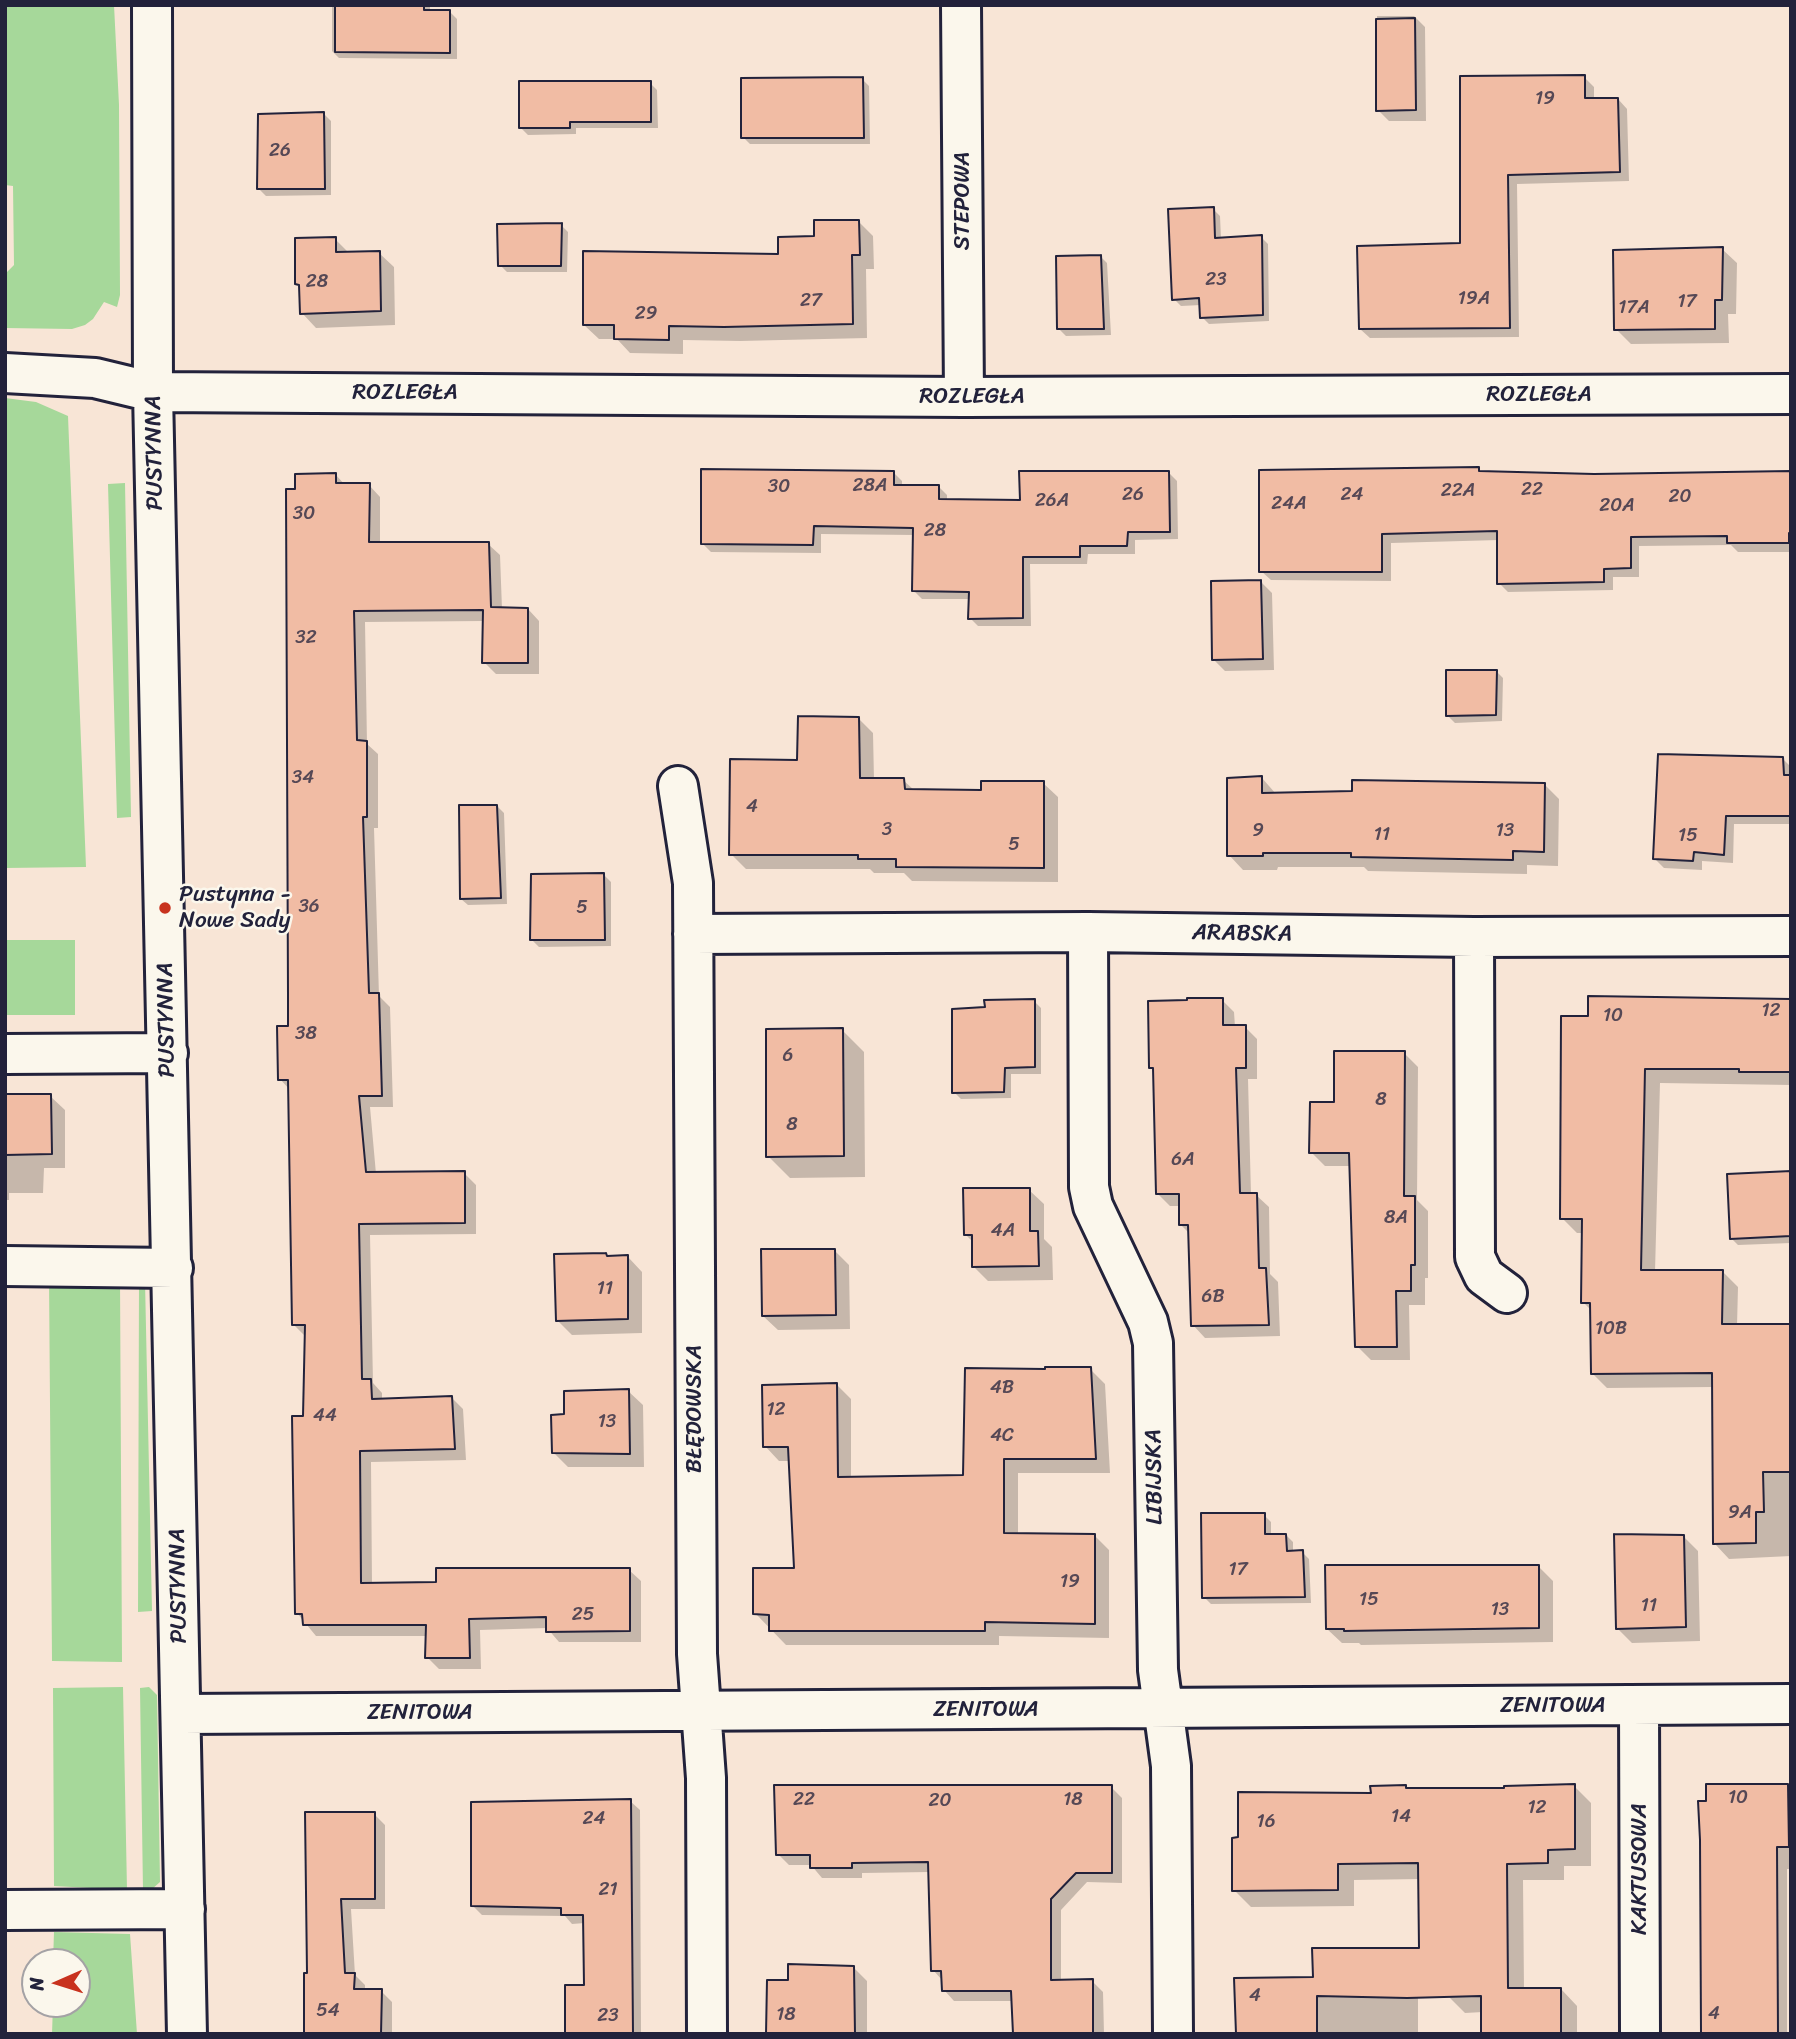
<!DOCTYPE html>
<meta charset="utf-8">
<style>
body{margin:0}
#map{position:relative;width:1796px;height:2039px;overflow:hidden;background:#f8e5d6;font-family:Sriracha,sans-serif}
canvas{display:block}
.frame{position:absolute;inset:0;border:7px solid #22223b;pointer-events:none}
.north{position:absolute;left:21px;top:1948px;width:70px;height:70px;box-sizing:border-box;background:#fbf7ec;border:2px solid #a4a2a5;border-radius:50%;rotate:267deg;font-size:19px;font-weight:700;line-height:28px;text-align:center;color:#22223b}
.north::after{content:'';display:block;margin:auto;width:24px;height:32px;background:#c8321e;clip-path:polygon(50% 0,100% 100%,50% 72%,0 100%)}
</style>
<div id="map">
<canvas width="1796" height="2039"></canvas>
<div class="frame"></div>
<div class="north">N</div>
</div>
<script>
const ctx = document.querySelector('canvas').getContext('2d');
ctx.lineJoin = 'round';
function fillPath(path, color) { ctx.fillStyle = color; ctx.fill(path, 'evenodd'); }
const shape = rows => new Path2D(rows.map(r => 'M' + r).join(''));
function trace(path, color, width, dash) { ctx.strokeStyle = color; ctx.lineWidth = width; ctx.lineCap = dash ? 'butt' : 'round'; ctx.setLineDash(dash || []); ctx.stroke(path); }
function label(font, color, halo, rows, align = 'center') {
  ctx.font = font + ' Sriracha,sans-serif'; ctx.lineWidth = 5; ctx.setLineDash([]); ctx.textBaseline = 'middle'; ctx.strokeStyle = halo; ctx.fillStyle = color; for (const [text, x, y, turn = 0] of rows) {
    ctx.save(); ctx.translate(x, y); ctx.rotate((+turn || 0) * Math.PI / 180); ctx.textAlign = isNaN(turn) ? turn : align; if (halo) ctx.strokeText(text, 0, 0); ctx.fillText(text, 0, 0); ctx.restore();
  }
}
fillPath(shape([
 [5,5,114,5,119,105,120,295,117,307,104,302,93,319,85,325,72,329,5,328,5,274,14,265,13,186,5,185],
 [5,398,36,402,68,416,86,867,5,868],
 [125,483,131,817,117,818,108,484],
 [5,940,75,940,75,1015,5,1015],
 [49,1276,120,1278,122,1662,52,1661],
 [139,1281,145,1281,152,1611,138,1612],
 [123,1687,127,1890,54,1886,53,1688],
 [149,1687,157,1695,160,1882,151,1890,143,1891,140,1688],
 [54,1932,130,1934,137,2034,52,2034,53,2004,77,2004,77,1962,53,1962]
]), '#a6d89a');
fillPath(shape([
 [332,5,430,5,430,11,450,12,457,19,457,59,339,58,332,51],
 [1377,16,1414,16,1425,27,1426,121,1389,121,1378,110],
 [1461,77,1584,77,1594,87,1594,100,1618,99,1627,109,1629,181,1517,184,1519,337,1370,338,1360,329,1461,245],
 [862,79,869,86,870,144,750,144,743,137],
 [650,83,657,90,658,128,576,128,576,134,528,135,521,128],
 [324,114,331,121,331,195,266,196,259,189],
 [1213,209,1220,216,1221,239,1261,237,1268,244,1269,321,1209,324,1202,317,1201,305,1181,306,1174,299],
 [858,221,873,236,874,269,866,269,867,338,740,341,683,340,683,354,630,353,617,339,599,339,584,325,780,255],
 [561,225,568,232,567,272,507,272,500,265],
 [335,239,349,253,379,253,394,267,395,325,316,328,302,313,301,288,297,284],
 [1722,249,1737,263,1736,314,1728,314,1729,343,1631,344,1616,329],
 [1100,256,1107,263,1111,335,1066,336,1059,329],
 [1478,469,1482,473,1594,475,1791,473,1791,552,1738,552,1731,545,1639,546,1639,577,1613,577,1613,590,1508,592,1499,583,1499,540,1391,543,1391,581,1271,580,1261,571],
 [894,473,902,481,902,487,939,487,947,495,947,501,1022,501,1169,473,1177,481,1178,539,1135,540,1135,554,1088,554,1087,564,1030,564,1031,626,978,626,970,618,970,599,922,599,914,591,914,535,821,534,821,553,711,552,702,543],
 [336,475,345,485,369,485,380,497,380,544,488,544,500,555,502,609,528,609,539,621,539,674,496,674,484,662,484,621,365,622,367,744,378,754,378,828,374,828,379,996,390,1007,393,1107,370,1107,376,1174,464,1173,476,1185,476,1234,370,1235,373,1383,382,1393,382,1401,452,1398,463,1409,466,1460,371,1462,372,1585,438,1584,629,1570,641,1581,641,1642,559,1642,547,1628,480,1630,481,1669,439,1669,427,1657,427,1636,316,1636,297,1613,305,1418,305,1336,293,1324,290,1090,280,1079,289,1028,297,491],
 [1261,582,1272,593,1274,670,1225,671,1214,660],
 [1496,671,1503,678,1502,721,1455,723,1448,716],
 [858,718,873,733,874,780,903,780,914,790,983,792,1043,783,1058,797,1058,882,912,881,904,873,874,873,870,869,746,869,731,854,799,762],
 [1782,758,1791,767,1791,824,1734,824,1733,863,1702,861,1702,870,1664,868,1655,859],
 [1262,778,1276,794,1544,784,1559,799,1558,866,1527,865,1527,874,1368,871,1364,867,1278,867,1277,870,1243,870,1229,855],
 [497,806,504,813,507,904,468,905,461,899],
 [604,875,611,882,611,946,539,947,532,940],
 [1222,1000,1234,1012,1235,1027,1245,1027,1257,1039,1257,1079,1248,1079,1251,1195,1256,1195,1269,1207,1270,1274,1278,1282,1280,1336,1205,1338,1193,1325,1190,1234,1181,1225,1181,1206,1170,1206,1158,1194,1155,1072,1150,1067],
 [1034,1001,1041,1008,1041,1074,1011,1074,1011,1098,961,1099,954,1092,986,1009],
 [1791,1001,1791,1085,1660,1083,1655,1272,1723,1272,1738,1287,1737,1326,1791,1326,1791,1556,1729,1559,1715,1544,1713,1387,1607,1388,1592,1373,1592,1311,1583,1302,1584,1233,1577,1233,1562,1218,1590,1018],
 [842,1030,864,1052,865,1177,790,1178,768,1156],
 [1404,1053,1418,1067,1417,1200,1428,1211,1428,1278,1425,1278,1425,1305,1409,1305,1410,1360,1371,1360,1357,1346,1351,1166,1325,1166,1311,1152],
 [50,1096,65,1110,65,1168,44,1168,43,1193,9,1193,9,1200,5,1200,5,1128],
 [1791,1172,1791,1243,1738,1245,1731,1238],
 [1029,1190,1044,1204,1044,1239,1052,1247,1053,1280,988,1281,973,1266,973,1242,966,1235],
 [834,1250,849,1265,850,1329,778,1330,763,1316],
 [628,1257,642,1272,642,1333,572,1335,557,1320,609,1258],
 [1090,1369,1105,1384,1110,1473,1018,1473,1018,1535,1095,1536,1109,1550,1109,1638,999,1636,999,1645,786,1645,755,1613,796,1570,790,1461,779,1461,765,1446,836,1384,851,1399,851,1478,965,1476],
 [628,1391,643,1405,644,1467,568,1467,553,1452,566,1416],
 [1264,1515,1271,1522,1271,1536,1286,1535,1293,1542,1293,1552,1302,1552,1309,1559,1311,1603,1211,1604,1204,1597],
 [1684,1537,1698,1551,1700,1641,1632,1643,1617,1628],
 [1538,1566,1553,1581,1553,1642,1361,1645,1359,1643,1342,1643,1327,1629],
 [1708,1785,1791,1785,1791,1869,1787,1869,1787,2034,1703,2034],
 [1574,1786,1591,1803,1591,1866,1564,1866,1564,1880,1523,1880,1524,1989,1561,1989,1577,2006,1577,2034,1482,2034,1483,2012,1465,2013,1448,1996,1420,1879,1354,1880,1354,1906,1251,1907,1234,1890,1372,1795,1405,1787,1408,1790,1506,1789],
 [1111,1787,1122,1798,1122,1883,1087,1882,1061,1910,1061,1982,1092,1981,1103,1992,1104,2034,1015,2034,1013,2001,954,2001,944,1990,943,1981,933,1970,930,1872,862,1873,862,1878,822,1878,811,1865,789,1865,778,1854],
 [630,1801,640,1810,641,2034,567,2034,585,1986,585,1923,572,1924,565,1916,482,1915,473,1906],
 [374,1814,385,1825,385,1909,351,1909,355,1975,365,1985,365,1991,381,1991,392,2002,392,2034,306,2034,309,1974],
 [1418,1963,1418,2034,1238,2034,1315,1979],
 [854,1968,867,1981,867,2034,768,2034,789,1982]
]), '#0003');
const building = shape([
 [335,5,424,5,424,10,450,10,450,53,335,52,335,5],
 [1415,18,1416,110,1376,111,1376,19,1415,18],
 [1585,75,1585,98,1618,98,1620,172,1508,175,1510,328,1359,329,1357,246,1460,243,1460,76,1585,75],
 [863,77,864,138,741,138,741,78,863,77],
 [519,81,651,81,651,122,570,122,570,128,519,128,519,81],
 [324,112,325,189,257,189,258,114,324,112],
 [1214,207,1215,238,1262,235,1263,315,1200,318,1199,298,1172,300,1168,209,1214,207],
 [814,220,859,220,860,255,852,255,853,324,724,327,669,326,669,340,614,339,614,325,583,325,583,251,778,254,778,237,814,236,814,220],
 [562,223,561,266,498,266,497,224,562,223],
 [336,237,336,252,380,251,381,311,300,314,299,285,295,284,295,238,336,237],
 [1723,247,1722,300,1715,300,1715,329,1614,330,1613,250,1723,247],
 [1101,255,1104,329,1057,329,1056,256,1101,255],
 [1479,467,1479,471,1594,474,1791,471,1791,533,1789,533,1789,543,1727,543,1727,536,1631,537,1631,568,1604,569,1604,582,1497,584,1497,531,1382,534,1382,572,1259,572,1259,470,1479,467],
 [701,469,894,471,894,485,939,485,939,499,1020,500,1019,471,1169,471,1170,532,1128,532,1127,546,1080,546,1080,557,1023,557,1023,618,968,619,969,592,912,591,913,528,814,526,813,545,701,544,701,469],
 [336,473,336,483,370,483,369,542,489,542,491,607,528,608,528,663,482,663,483,610,354,611,357,740,367,741,367,817,363,817,369,993,379,993,382,1096,359,1096,366,1172,465,1171,465,1223,359,1224,362,1379,371,1379,372,1399,452,1396,455,1449,360,1451,361,1583,436,1582,436,1568,630,1568,630,1631,546,1632,546,1617,469,1619,470,1658,425,1658,426,1625,303,1625,302,1614,295,1614,292,1416,303,1416,305,1325,292,1325,288,1080,278,1080,277,1026,288,1026,288,994,286,489,295,489,295,474,336,473],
 [1261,580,1263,659,1212,660,1211,581,1261,580],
 [1446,670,1497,670,1496,715,1446,716,1446,670],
 [798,716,859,717,860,778,904,778,905,789,981,790,981,781,1044,781,1044,868,896,867,896,859,858,859,858,855,729,855,730,759,797,760,798,716],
 [1658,754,1783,757,1784,775,1791,775,1791,816,1726,816,1724,855,1694,852,1693,861,1653,859,1658,754],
 [1262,776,1262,793,1352,791,1352,780,1545,783,1544,852,1513,851,1513,860,1351,857,1351,853,1263,853,1263,856,1227,856,1227,778,1262,776],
 [459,805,497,805,501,898,460,899,459,805],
 [604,873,605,940,530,940,531,874,604,873],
 [1588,996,1791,999,1791,1072,1739,1072,1739,1069,1645,1069,1641,1270,1723,1270,1722,1324,1791,1324,1791,1472,1763,1472,1764,1512,1756,1512,1756,1543,1713,1544,1712,1373,1591,1374,1590,1303,1581,1303,1582,1219,1560,1219,1561,1016,1588,1016,1588,996],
 [1187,998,1223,998,1223,1025,1246,1025,1246,1068,1236,1068,1240,1193,1257,1193,1259,1268,1266,1268,1269,1325,1191,1326,1188,1225,1179,1225,1179,1194,1156,1194,1153,1068,1149,1068,1148,1001,1187,1000,1187,998],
 [1035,999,1035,1067,1005,1068,1004,1092,952,1093,952,1009,985,1007,984,1000,1035,999],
 [843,1028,844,1156,766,1157,766,1029,843,1028],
 [1334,1051,1405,1051,1404,1196,1415,1196,1415,1265,1411,1265,1411,1291,1396,1291,1397,1347,1355,1347,1349,1153,1309,1153,1310,1102,1334,1102,1334,1051],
 [5,1094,51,1094,52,1154,5,1155,5,1094],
 [1791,1171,1791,1236,1730,1239,1727,1174,1791,1171],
 [963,1188,1030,1188,1030,1231,1038,1231,1039,1266,972,1267,972,1235,964,1235,963,1188],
 [761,1249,835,1249,836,1315,762,1316,761,1249],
 [606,1253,607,1256,628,1255,628,1319,556,1321,554,1254,606,1253],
 [1045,1367,1091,1367,1096,1459,1004,1459,1004,1533,1095,1534,1095,1624,985,1622,985,1631,769,1631,769,1615,753,1614,753,1568,794,1568,788,1447,763,1447,762,1385,837,1383,838,1477,963,1475,965,1368,1045,1369,1045,1367],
 [629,1389,630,1454,552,1453,551,1415,564,1414,564,1391,629,1389],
 [1201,1513,1265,1513,1265,1534,1286,1534,1287,1551,1303,1550,1305,1597,1202,1598,1201,1513],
 [1614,1534,1684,1535,1686,1627,1616,1629,1614,1534],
 [1325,1565,1539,1565,1539,1628,1344,1631,1344,1629,1326,1629,1325,1565],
 [1575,1784,1575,1849,1548,1850,1548,1863,1507,1864,1508,1988,1561,1988,1561,2034,1481,2034,1481,1996,1407,1998,1317,1996,1317,2034,1236,2034,1234,1978,1313,1977,1312,1948,1419,1948,1418,1863,1338,1864,1338,1890,1232,1891,1232,1838,1238,1837,1238,1792,1371,1793,1370,1786,1406,1785,1406,1788,1504,1788,1504,1786,1575,1784],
 [1706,1784,1788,1784,1789,1847,1777,1847,1778,2034,1701,2034,1700,1840,1698,1801,1706,1801,1706,1784],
 [774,1785,1112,1785,1112,1873,1076,1873,1051,1899,1051,1980,1093,1979,1093,2034,1013,2034,1011,1991,942,1991,941,1971,931,1971,928,1862,852,1863,852,1868,810,1868,810,1855,776,1855,774,1785],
 [631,1799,633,2034,565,2034,565,1985,584,1985,583,1915,561,1915,561,1908,471,1906,471,1802,631,1799],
 [305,1812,375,1812,375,1899,341,1899,345,1973,355,1973,354,1989,382,1989,381,2034,304,2034,304,1973,307,1973,305,1812],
 [788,1964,854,1966,855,2034,766,2034,767,1980,788,1980,788,1964]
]);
fillPath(building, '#f1bca4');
trace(building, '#22223b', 2);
const minor = shape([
 [152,5,153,392,187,2034],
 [961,5,964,397],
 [5,373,95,378,153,392,964,397,1791,394],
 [678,786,693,883,697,1654,706,1778,707,2034],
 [1088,932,1089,1187,1093,1206,1148,1322,1153,1343,1158,1670,1171,1766,1173,2034],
 [693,934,1088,932,1474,937,1791,936],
 [1474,937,1475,1257,1484,1276,1507,1293],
 [5,1054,168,1053],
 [5,1266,173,1268],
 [1639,1705,1640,2034],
 [182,1714,1791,1704],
 [5,1910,185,1909]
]);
trace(minor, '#22223b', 44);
trace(minor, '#fbf7ec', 38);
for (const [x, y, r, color] of [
 [165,908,7,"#c8321e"]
]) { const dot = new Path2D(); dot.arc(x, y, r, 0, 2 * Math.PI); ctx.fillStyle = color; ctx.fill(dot); trace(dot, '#fbf7ec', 2.5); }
label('19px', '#564855', null, [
 ["19",1545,99],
 ["26",280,151],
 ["23",1216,280],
 ["28",317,282],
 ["19A",1474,299],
 ["27",811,301],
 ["17",1687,302],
 ["17A",1634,308],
 ["29",646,314],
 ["28A",870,486],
 ["30",779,487],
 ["22",1532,490],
 ["22A",1458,491],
 ["26",1133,495],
 ["24",1352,495],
 ["20",1680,497],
 ["26A",1052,501],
 ["24A",1289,504],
 ["20A",1617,506],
 ["30",304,514],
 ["28",935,531],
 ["32",306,638],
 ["34",303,778],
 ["4",752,807],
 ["3",887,830],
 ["9",1258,831],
 ["13",1505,831],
 ["11",1382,835],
 ["15",1688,836],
 ["5",1014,845],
 ["36",309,907],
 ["5",582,908],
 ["12",1771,1011],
 ["10",1613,1016],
 ["38",306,1034],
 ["6",788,1056],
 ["8",1381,1100],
 ["8",792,1125],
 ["6A",1183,1160],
 ["8A",1396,1218],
 ["4A",1003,1231],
 ["11",605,1289],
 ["6B",1213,1297],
 ["10B",1611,1329],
 ["4B",1002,1388],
 ["12",776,1410],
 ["44",325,1416],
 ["13",607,1422],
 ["4C",1002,1436],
 ["9A",1740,1513],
 ["17",1238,1570],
 ["19",1070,1582],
 ["15",1369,1600],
 ["11",1649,1606],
 ["13",1500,1610],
 ["25",583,1615],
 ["10",1738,1798],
 ["22",804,1800],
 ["18",1073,1800],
 ["20",940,1801],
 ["12",1537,1808],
 ["14",1401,1817],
 ["24",594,1819],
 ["16",1266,1822],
 ["21",608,1890],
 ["4",1255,1996],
 ["54",328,2011],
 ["4",1714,2014],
 ["18",786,2015],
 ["23",608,2016]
]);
label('23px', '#22223b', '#fbf7ec', [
 ["STEPOWA",963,201,-90],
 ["ROZLEGŁA",405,393],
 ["ROZLEGŁA",1539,395],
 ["ROZLEGŁA",972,397],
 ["PUSTYNNA",155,453,-91],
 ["ARABSKA",1242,934,1],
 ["PUSTYNNA",167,1020,-91],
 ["BŁĘDOWSKA",695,1409,-90],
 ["LIBIJSKA",1155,1477,-91],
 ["PUSTYNNA",179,1586,-91],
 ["ZENITOWA",1553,1706],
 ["ZENITOWA",986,1710],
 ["ZENITOWA",420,1713],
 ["KAKTUSOWA",1640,1869,-90]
]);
label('23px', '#22223b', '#fbf7ec', [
 ["Pustynna -",179,895],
 ["Nowe Sady",179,921]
], 'left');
</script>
